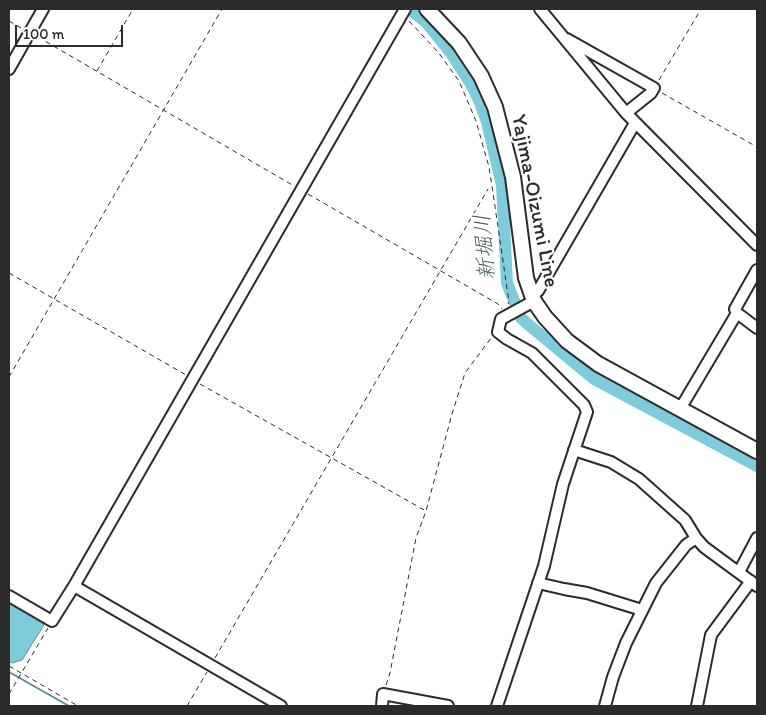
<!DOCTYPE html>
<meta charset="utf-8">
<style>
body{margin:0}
#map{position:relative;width:766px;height:715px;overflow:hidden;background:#fff;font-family:Itim,sans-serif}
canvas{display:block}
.frame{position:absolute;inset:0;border:10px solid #2b2b2b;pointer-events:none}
.scale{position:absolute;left:15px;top:25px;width:108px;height:22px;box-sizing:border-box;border:2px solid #2b2b2b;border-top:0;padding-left:6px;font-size:15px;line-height:18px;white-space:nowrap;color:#2b2b2b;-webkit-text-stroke:4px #fff;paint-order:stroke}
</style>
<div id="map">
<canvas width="766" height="715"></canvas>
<div class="frame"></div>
<div class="scale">100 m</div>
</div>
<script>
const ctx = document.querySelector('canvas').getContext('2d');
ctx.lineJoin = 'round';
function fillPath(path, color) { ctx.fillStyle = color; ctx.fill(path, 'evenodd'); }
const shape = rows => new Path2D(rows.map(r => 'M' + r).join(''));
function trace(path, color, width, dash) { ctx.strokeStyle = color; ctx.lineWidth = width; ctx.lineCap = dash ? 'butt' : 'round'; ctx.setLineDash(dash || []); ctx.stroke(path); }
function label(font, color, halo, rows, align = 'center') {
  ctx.font = font + ' Itim,"Klee One",sans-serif'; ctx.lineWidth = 4.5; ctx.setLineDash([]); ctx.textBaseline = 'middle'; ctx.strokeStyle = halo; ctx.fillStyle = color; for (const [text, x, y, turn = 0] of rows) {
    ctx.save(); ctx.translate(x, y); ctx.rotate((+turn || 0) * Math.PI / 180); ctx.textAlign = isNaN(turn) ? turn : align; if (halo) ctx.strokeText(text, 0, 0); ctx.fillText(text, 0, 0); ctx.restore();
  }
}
const water = shape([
 [9,601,41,619,44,625,22,660,12,663,9,661,9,601]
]);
fillPath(water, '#7eccdb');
trace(water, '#5d8c95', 1);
trace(shape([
 [9,672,69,706]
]), '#5d8c95', 2);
trace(shape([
 [410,9,426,22,451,53,471,84,479,100,487,122,502,185,507,283,521,318,530,326,594,379,757,466]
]), '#7eccdb', 12);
const minor = shape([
 [540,9,626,113,757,245],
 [567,39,654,88,651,93,626,113],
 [9,69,43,9],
 [757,270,735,309,737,313,757,328],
 [531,296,538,291,635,123],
 [680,409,737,313],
 [574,450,611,462,639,479,685,520,696,538,704,547,757,586],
 [739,572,757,538],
 [538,583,564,589,587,593,642,610],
 [74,586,281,706],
 [9,596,52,621,74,586,405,9],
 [382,706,383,694,448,706],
 [497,706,544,566,563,484,587,412,584,405,532,353,507,339,498,332,501,319,534,301],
 [605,706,613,677,626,643,656,583,686,545,696,538],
 [697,706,711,635,751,581]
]);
const major = shape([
 [427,9,459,43,481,76,495,107,513,177,526,278,534,301,545,317,567,341,598,364,757,451]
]);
trace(minor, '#2b2b2b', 14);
trace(major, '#2b2b2b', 18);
trace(shape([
 [9,21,21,28],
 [409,21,438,52,459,81,476,121,489,167,492,186,509,302,508,304],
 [38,37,294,186],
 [97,71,133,9],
 [659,80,701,9],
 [662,93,757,147],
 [308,194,498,304,502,309],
 [9,273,186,375],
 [9,377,222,9],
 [200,384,426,511],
 [215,658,488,189],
 [9,666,78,706],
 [386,685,390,673,416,538,426,511,452,414,465,373,491,338],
 [9,694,48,628],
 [187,706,207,672]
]), '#2b2b2b', 1, [5, 4]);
trace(minor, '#fff', 10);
trace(major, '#fff', 14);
label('21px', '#2b2b2b', '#fff', [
 ["Yajima-Oizumi Line",534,201,79]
]);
label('italic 22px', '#445b60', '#fff', [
 ["新堀川",486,247,-95]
]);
</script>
